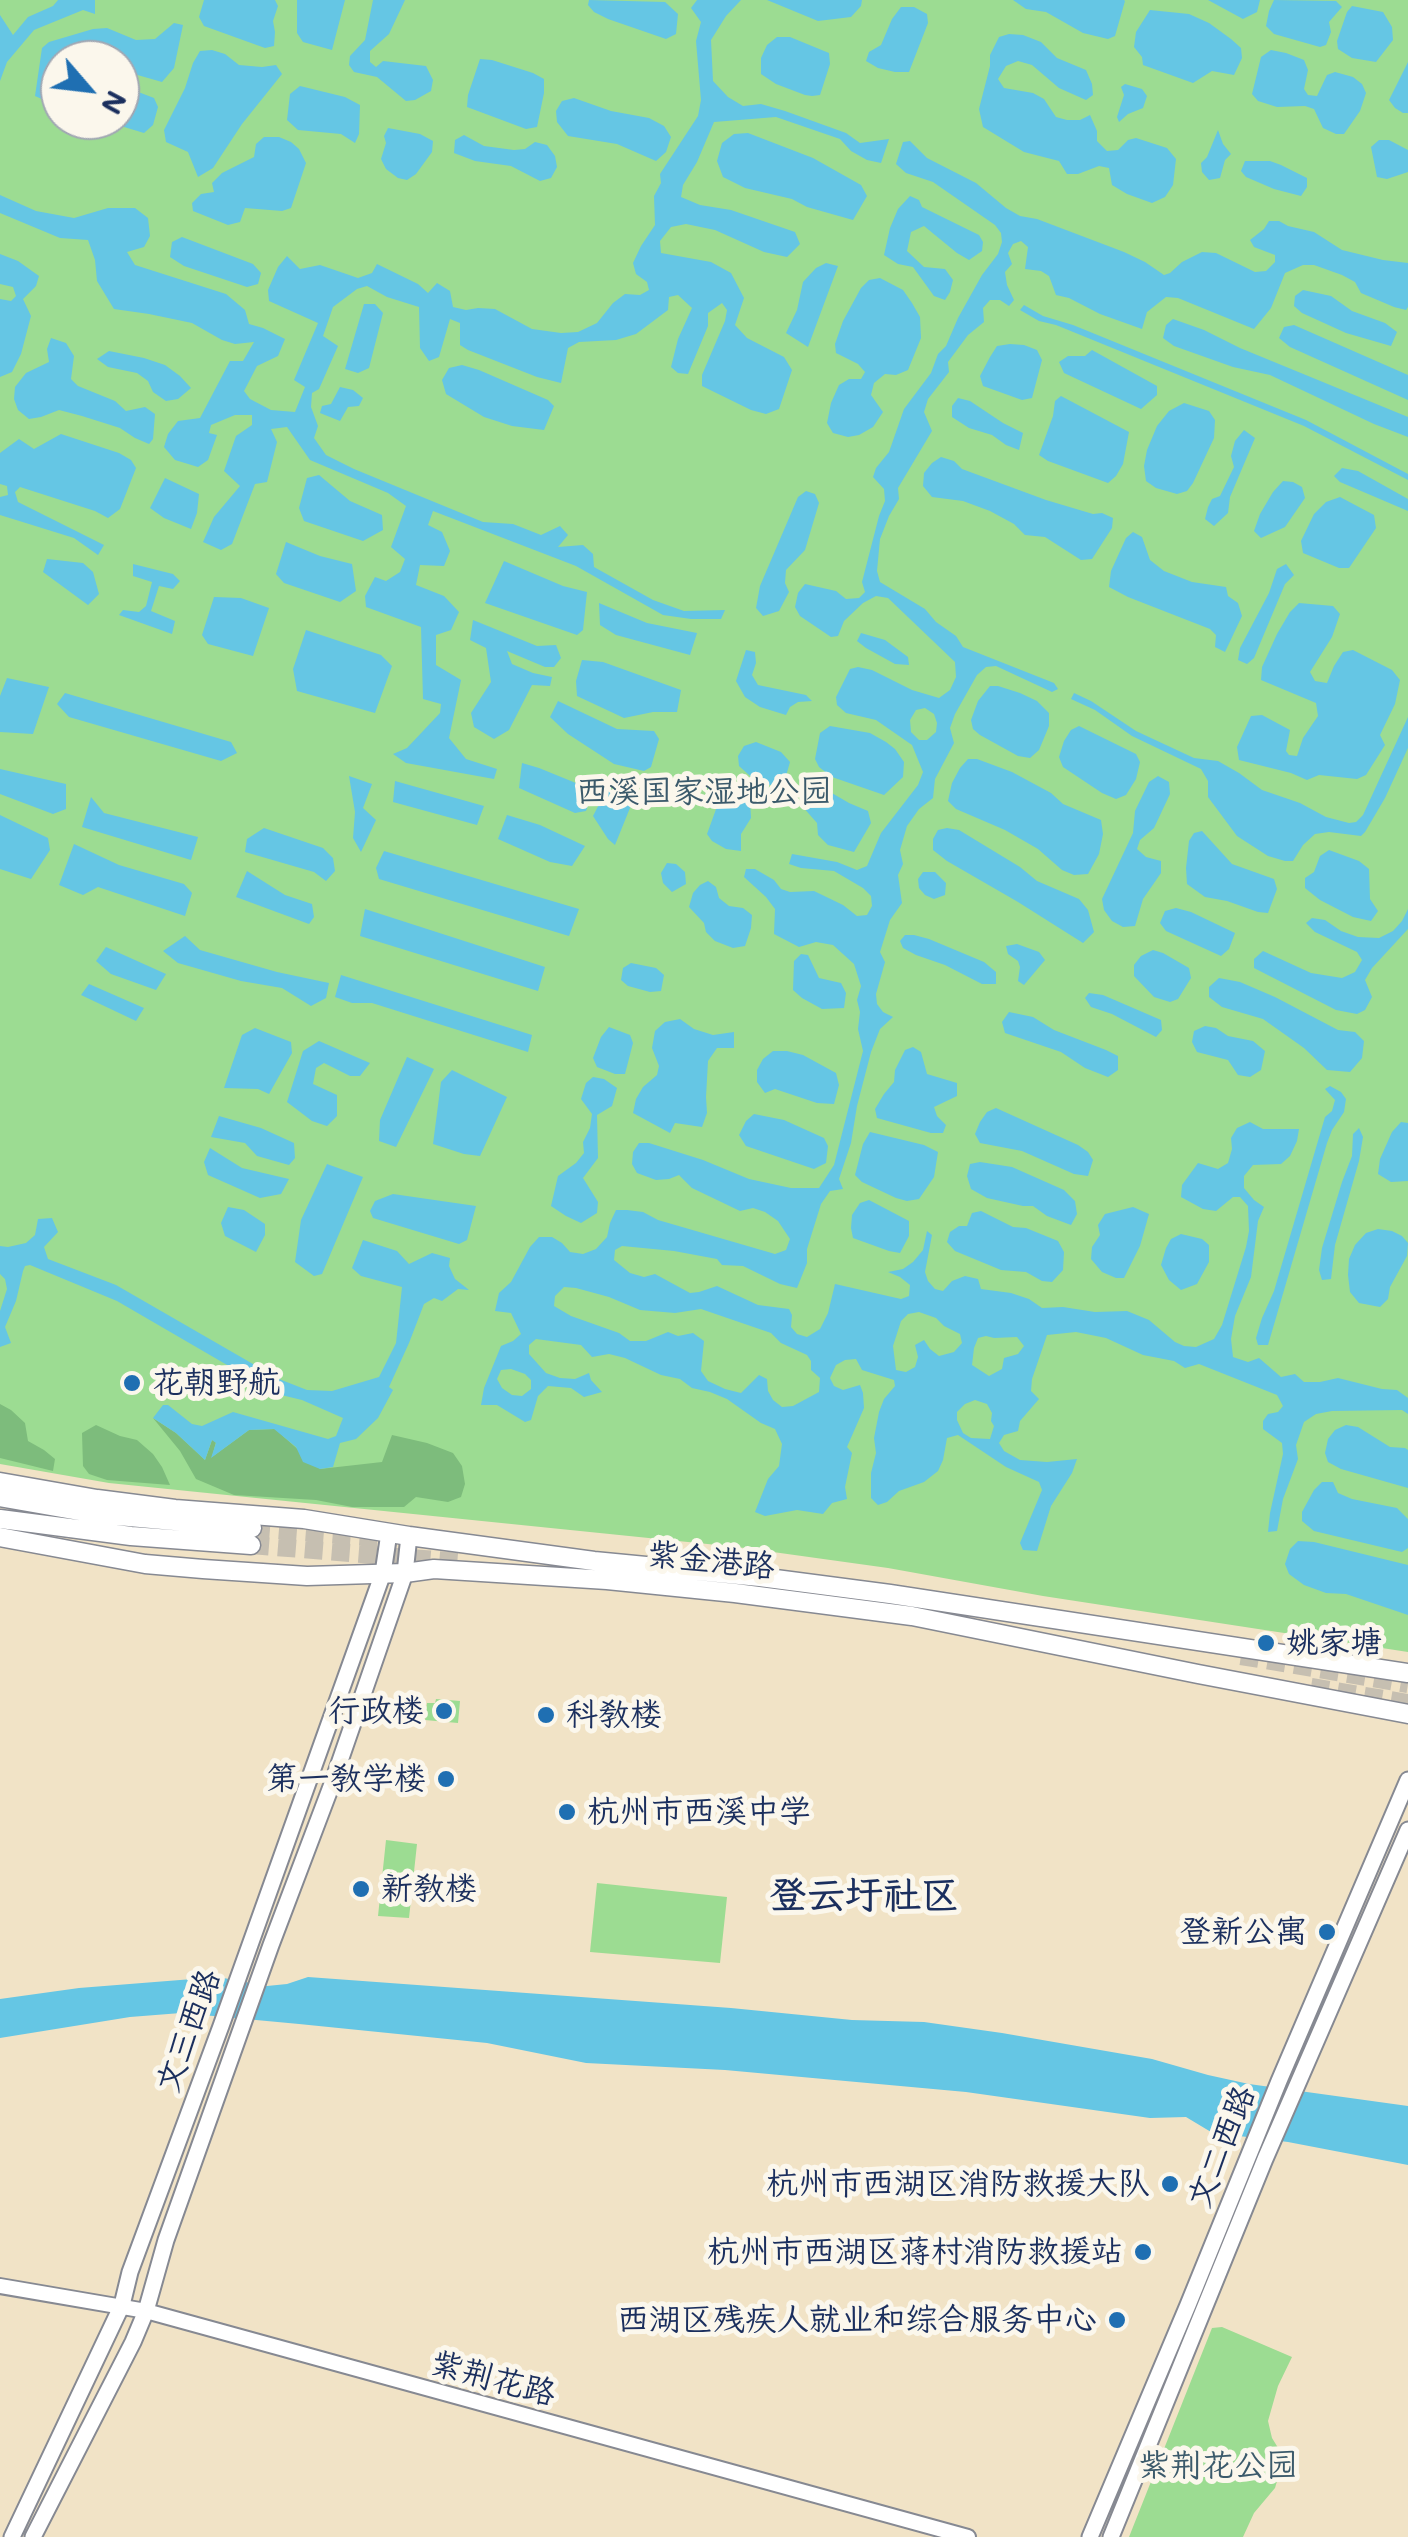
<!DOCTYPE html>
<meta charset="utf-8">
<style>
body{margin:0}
#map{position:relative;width:1408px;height:2537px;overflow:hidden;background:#f1e3c6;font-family:Mali,sans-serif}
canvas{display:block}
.north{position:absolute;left:40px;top:40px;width:100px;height:100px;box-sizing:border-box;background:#fbf7ec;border:2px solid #a1a7b3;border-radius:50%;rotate:118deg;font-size:28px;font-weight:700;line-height:40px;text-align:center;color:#1b2f5e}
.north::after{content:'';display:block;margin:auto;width:35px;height:45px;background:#1f6fb2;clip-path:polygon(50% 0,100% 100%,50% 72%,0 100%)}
</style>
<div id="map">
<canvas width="1408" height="2537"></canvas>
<div class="north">N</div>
</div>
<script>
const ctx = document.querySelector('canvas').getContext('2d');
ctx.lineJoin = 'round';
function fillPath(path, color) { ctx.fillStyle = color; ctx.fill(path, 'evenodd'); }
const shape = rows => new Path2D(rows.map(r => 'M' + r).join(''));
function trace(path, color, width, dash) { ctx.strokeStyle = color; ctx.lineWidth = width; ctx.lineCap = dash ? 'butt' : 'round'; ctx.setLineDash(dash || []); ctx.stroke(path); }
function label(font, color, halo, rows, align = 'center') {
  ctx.font = font + ' Mali,"LXGW WenKai TC",sans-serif'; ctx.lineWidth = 10; ctx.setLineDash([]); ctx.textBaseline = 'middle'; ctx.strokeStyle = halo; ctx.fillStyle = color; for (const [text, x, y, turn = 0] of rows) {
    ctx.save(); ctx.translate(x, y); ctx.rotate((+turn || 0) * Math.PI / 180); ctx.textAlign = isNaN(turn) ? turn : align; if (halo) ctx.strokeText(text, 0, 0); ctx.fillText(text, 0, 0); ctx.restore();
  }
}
fillPath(shape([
 [0,0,1408,0,1408,1652,1043,1596,888,1568,737,1547,109,1483,0,1464],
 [60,60,120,60,120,120,60,120],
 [436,1699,460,1701,458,1723,425,1720,427,1703,435,1703],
 [386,1840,417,1844,409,1918,378,1916],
 [597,1883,727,1897,720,1963,590,1952],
 [1222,2327,1292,2357,1278,2386,1268,2421,1272,2438,1280,2451,1280,2471,1275,2488,1254,2513,1243,2537,1129,2537,1212,2328]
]), '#9cdc92');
fillPath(shape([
 [0,1404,11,1410,25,1423,28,1441,44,1450,55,1459,53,1471,0,1458],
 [153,1418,176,1433,205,1460,212,1440,216,1442,212,1457,249,1430,275,1429,320,1469,382,1462,392,1435,427,1443,453,1453,462,1466,465,1484,461,1497,448,1502,416,1497,404,1507,352,1507,316,1500,234,1495,196,1479,180,1451],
 [96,1425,120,1436,137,1440,153,1454,162,1467,170,1485,107,1480,89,1474,83,1466,82,1433]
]), '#7dbc7c');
fillPath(shape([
 [58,0,95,0,95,14,83,10,34,30,7,62,0,81,0,15,13,35,28,17,53,6],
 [204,0,275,0,278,6,273,21,275,32,274,46,265,48,204,26,199,17],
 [297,0,345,0,332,50,303,42,297,33],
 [373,0,405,0,389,34,370,51,370,62,376,67,383,61,426,66,433,80,431,91,415,100,406,101,377,77,354,72,349,65,350,56,365,40],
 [589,0,665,2,678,14,676,34,666,39,608,19,594,12,588,5],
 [697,0,741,0,726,16,711,40,713,81,728,97,743,106,761,104,785,111,846,133,860,143,889,139,881,163,867,160,851,151,840,139,776,117,714,122,697,162,683,185,681,197,700,205,731,210,795,232,800,244,787,257,764,252,715,230,686,224,671,227,660,241,661,253,711,262,731,273,744,298,735,325,747,338,784,357,792,370,779,409,766,414,751,410,702,386,702,375,725,321,727,310,722,303,708,313,708,326,688,374,678,373,671,367,678,339,692,308,678,295,669,297,668,310,636,334,616,340,579,342,568,348,561,383,537,377,468,350,460,345,460,323,450,319,439,357,429,361,420,348,419,307,387,297,367,286,357,289,333,307,323,336,338,346,319,389,312,393,311,407,318,426,314,438,326,455,354,469,483,522,513,524,541,535,560,526,568,535,558,547,583,545,593,554,594,567,653,600,684,611,725,610,721,619,691,619,663,615,576,566,433,511,428,525,442,532,450,551,444,566,420,565,416,585,444,596,459,612,451,630,436,635,436,665,461,680,449,738,466,759,497,769,494,779,406,763,393,754,407,748,440,713,441,704,423,699,421,627,366,607,365,596,375,577,386,581,400,572,405,559,391,547,406,506,388,493,310,460,287,427,271,429,277,442,267,482,255,484,232,544,221,550,203,542,214,517,240,486,224,471,236,436,252,425,252,415,235,415,211,425,209,433,217,435,208,460,198,467,175,460,164,447,168,434,178,421,200,418,230,361,243,361,254,342,235,344,222,340,192,323,149,314,114,309,97,281,95,260,88,240,60,238,0,213,0,195,36,211,74,218,108,208,135,208,148,218,150,236,144,247,127,252,135,265,226,294,245,310,249,324,263,328,285,339,278,356,257,366,244,391,250,399,271,410,295,412,305,387,294,380,318,323,269,301,268,290,278,267,287,256,300,269,320,265,358,278,372,273,377,264,418,284,428,293,437,283,450,291,453,307,466,310,478,308,495,309,532,329,561,333,578,332,597,323,613,303,625,294,640,295,649,290,647,282,636,274,633,263,641,246,655,225,654,196,661,183,660,174,698,116,701,100,696,41,701,22,691,8],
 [767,0,862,0,861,6,851,17,818,21],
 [1013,0,1124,0,1125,1,1115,36,1108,39,1083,33,1046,12,1026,9],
 [1208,0,1260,0,1257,12,1243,19],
 [1274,0,1336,1,1342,7,1329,22,1331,32,1326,45,1320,47,1274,34,1266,26,1269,11],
 [1352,6,1383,12,1392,27,1393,40,1376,62,1352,58,1338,49,1337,41,1347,12],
 [901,7,914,7,927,14,928,23,909,72,895,72,878,68,866,61,869,52,881,45,892,19],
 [1150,10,1189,14,1209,23,1231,39,1241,48,1242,58,1234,75,1212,71,1193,83,1143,65,1142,57,1134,47,1136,32],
 [174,23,183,25,174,68,162,82,120,70,120,60,90,60,72,53,75,60,60,60,60,107,35,96,42,48,49,42,93,29,107,28,136,40,155,39],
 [1009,34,1023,35,1041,42,1057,58,1086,70,1092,84,1093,95,1086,100,1059,88,1032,65,1018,61,1006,66,998,79,1004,88,1033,93,1044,99,1056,117,1067,120,1080,120,1090,115,1097,131,1097,141,1107,151,1118,150,1128,140,1136,138,1167,148,1176,159,1173,185,1165,197,1152,203,1127,194,1112,185,1109,168,1099,166,1078,174,1067,174,1059,161,1024,152,983,127,979,109,990,66,990,55,999,37],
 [777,37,790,37,829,53,830,64,820,95,812,96,805,95,776,84,761,74,761,58,767,45],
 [212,50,225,54,239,65,262,67,276,65,282,74,242,124,213,168,198,177,188,152,166,142,164,130,185,88,193,63,200,51],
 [1271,50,1286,53,1304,60,1308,70,1304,89,1308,95,1317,96,1327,75,1335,72,1353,77,1362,84,1366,93,1360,111,1344,134,1336,134,1323,128,1314,109,1305,106,1277,107,1258,101,1252,94,1261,57],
 [480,59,492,60,533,73,544,79,544,93,537,127,526,129,467,107,468,95],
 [1408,62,1408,113,1403,113,1395,108,1389,100],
 [1125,84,1142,89,1147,96,1143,108,1128,114,1119,122,1117,117,1124,95,1121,87],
 [120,85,154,98,158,107,153,125,144,133,101,120,120,120],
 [300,86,345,97,360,105,359,134,355,143,341,134,298,130,287,120,290,94],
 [574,98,611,111,649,118,664,126,671,137,666,152,656,161,617,144,568,136,557,122,556,111,562,101],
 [388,128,420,134,433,141,432,152,416,174,407,180,398,178,386,169,381,159,386,143,384,136],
 [1218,130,1223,144,1231,154,1225,160,1220,178,1209,180,1202,172,1201,163,1207,157],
 [748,133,813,158,861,185,867,196,853,220,807,207,792,199,745,188,723,177,717,161,722,143,734,134],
 [464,135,484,146,514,150,525,149,535,142,547,145,555,156,557,167,551,178,540,181,511,166,475,161,454,153,455,140],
 [264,137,279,137,291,142,299,149,306,163,291,208,282,211,245,208,240,222,228,225,193,211,192,203,201,194,214,192,212,183,222,173,254,157,256,144],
 [1379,140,1389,140,1408,150,1408,172,1387,179,1377,177,1371,147],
 [910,141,927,158,976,183,1006,208,1020,216,1037,219,1124,252,1145,262,1164,275,1170,273,1182,262,1202,252,1216,253,1255,272,1266,271,1275,262,1275,255,1254,247,1250,240,1264,229,1269,221,1279,221,1288,226,1314,232,1342,250,1383,260,1408,263,1408,307,1406,310,1394,307,1361,293,1355,282,1342,275,1314,265,1303,265,1285,273,1271,308,1254,329,1178,298,1166,297,1147,312,1142,329,1100,314,1069,298,1056,295,1049,276,1041,271,1025,269,1028,247,1021,241,1013,244,1008,253,1012,264,1005,272,1007,285,1014,300,1009,306,1000,300,990,300,983,308,984,322,968,335,948,362,949,372,928,399,924,412,932,431,898,488,899,499,889,516,880,539,877,571,880,582,925,609,936,622,956,636,963,647,1054,683,1058,689,1052,692,996,666,986,667,977,675,955,714,950,728,954,743,935,779,933,798,919,809,907,826,900,850,903,864,898,875,902,903,890,920,880,952,885,962,876,994,877,1004,883,1012,893,1017,880,1029,871,1052,857,1106,851,1143,839,1179,843,1189,830,1191,821,1204,807,1249,807,1263,797,1288,780,1284,743,1266,722,1265,717,1259,674,1251,622,1246,615,1250,614,1260,630,1273,644,1277,655,1274,690,1293,699,1292,717,1286,758,1305,789,1309,792,1315,791,1327,797,1334,807,1337,820,1329,828,1313,835,1284,901,1299,909,1296,910,1285,900,1277,888,1272,903,1269,913,1262,923,1250,927,1231,932,1235,925,1272,928,1281,935,1289,943,1291,952,1281,965,1276,978,1279,981,1289,1011,1293,1029,1299,1042,1308,1063,1307,1095,1312,1127,1311,1149,1320,1175,1342,1184,1346,1196,1347,1214,1339,1222,1325,1246,1247,1249,1231,1248,1206,1240,1197,1233,1197,1216,1211,1203,1209,1181,1197,1182,1185,1198,1163,1218,1169,1228,1163,1232,1149,1231,1138,1237,1128,1250,1122,1263,1129,1299,1129,1297,1141,1290,1156,1281,1164,1253,1165,1244,1176,1244,1188,1254,1200,1264,1207,1258,1221,1251,1277,1235,1316,1231,1339,1233,1357,1248,1362,1259,1358,1281,1377,1295,1374,1304,1382,1320,1382,1338,1378,1382,1389,1397,1390,1408,1398,1408,1414,1402,1410,1332,1411,1316,1414,1304,1422,1296,1445,1298,1459,1283,1499,1277,1531,1268,1532,1270,1513,1283,1454,1282,1443,1263,1429,1263,1421,1268,1414,1278,1412,1283,1406,1277,1395,1199,1364,1185,1368,1174,1361,1143,1355,1106,1338,1076,1332,1047,1335,1032,1379,1031,1391,1039,1399,1020,1421,1018,1431,1004,1435,999,1443,1004,1451,1020,1460,1047,1462,1077,1459,1072,1473,1051,1506,1037,1551,1023,1550,1020,1543,1042,1490,1039,1482,1006,1467,958,1435,947,1438,943,1460,938,1471,924,1482,899,1491,887,1502,878,1505,871,1498,871,1473,876,1453,874,1438,879,1412,884,1399,895,1386,894,1380,862,1370,856,1359,845,1360,836,1365,830,1378,834,1386,843,1390,860,1385,863,1393,864,1408,847,1447,852,1453,845,1487,847,1499,832,1503,823,1514,797,1510,765,1516,755,1512,768,1479,779,1466,782,1444,775,1429,761,1423,727,1399,710,1392,692,1388,680,1379,661,1375,625,1358,609,1354,592,1357,581,1345,536,1339,529,1345,529,1354,546,1373,560,1378,575,1379,589,1373,591,1380,602,1392,584,1397,571,1388,548,1386,538,1396,531,1420,525,1422,497,1405,481,1405,484,1388,501,1346,513,1341,521,1334,511,1313,495,1311,499,1293,511,1282,530,1247,539,1237,552,1237,562,1243,570,1252,583,1254,596,1249,607,1237,610,1223,616,1210,627,1210,643,1212,658,1220,775,1254,786,1250,790,1239,778,1221,765,1212,753,1208,740,1211,692,1188,679,1175,669,1179,656,1180,637,1173,632,1164,633,1152,639,1143,649,1143,703,1160,749,1179,791,1188,819,1188,834,1165,863,1051,858,1029,860,1012,857,1000,861,986,854,964,833,945,816,942,799,947,774,934,775,909,766,897,744,877,746,869,755,869,774,880,781,889,790,892,814,891,843,905,857,916,867,915,872,906,871,896,863,888,834,871,801,868,789,864,792,854,837,862,857,870,867,866,881,833,918,785,923,772,912,745,876,720,846,713,837,705,836,697,850,669,858,667,872,670,912,690,939,698,950,690,956,677,955,662,888,598,876,596,863,603,844,621,838,636,831,637,800,616,795,607,798,593,805,584,836,591,846,599,859,598,865,592,862,582,879,516,885,501,884,489,873,477,876,468,889,452,904,409,931,373,938,354,946,346,958,318,982,275,998,254,1002,242,1001,233,995,225,933,182,906,173,896,164,903,142],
 [925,708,934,714,937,723,936,732,927,740,919,740,911,732,910,720,916,710],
 [564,1287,576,1288,609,1297,640,1310,675,1313,701,1309,771,1333,781,1343,807,1355,811,1361,811,1370,820,1378,819,1392,793,1406,782,1407,773,1400,768,1391,767,1379,759,1375,741,1393,725,1389,708,1381,701,1371,704,1341,693,1333,678,1336,668,1332,646,1341,630,1341,619,1333,571,1316,554,1306,555,1296],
 [919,1312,936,1318,944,1326,960,1334,962,1343,954,1352,939,1356,930,1349,924,1340,915,1345,918,1357,915,1367,906,1372,896,1370,893,1346,901,1321,908,1314],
 [986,1336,994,1338,1017,1337,1024,1346,1018,1354,1004,1358,1002,1369,989,1376,972,1365,974,1348,978,1338],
 [511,1369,525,1374,531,1380,531,1389,522,1396,512,1395,502,1388,497,1379,501,1370],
 [975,1400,987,1404,992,1413,991,1421,994,1426,990,1439,971,1438,963,1433,957,1420,957,1412,965,1404],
 [1245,161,1270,161,1281,165,1307,178,1307,187,1301,196,1274,189,1246,177,1241,171],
 [910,196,919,200,922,207,979,235,983,242,982,251,969,260,957,253,924,226,911,232,907,251,924,267,945,269,953,280,950,292,945,300,934,296,913,267,898,264,884,255,890,228,898,209],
 [182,237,253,264,261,273,258,284,247,287,184,266,170,257,172,242],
 [0,254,18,261,39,276,36,286,23,299,31,316,21,354,12,372,0,377,0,299,11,301,16,296,13,287,0,284],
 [826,263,838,266,808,347,786,333,797,310,803,282,816,268],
 [880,278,903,290,912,303,920,317,921,338,908,370,896,375,885,374,874,383,871,395,883,412,873,427,859,435,848,437,833,433,827,423,831,403,839,385,849,379,861,379,865,372,858,364,836,353,835,344,843,321,861,288,869,280],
 [1303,290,1331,296,1352,311,1385,323,1397,332,1391,346,1346,333,1302,313,1294,306,1295,296],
 [364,304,375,304,383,313,369,368,358,373,345,369],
 [1024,305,1043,316,1073,325,1306,420,1408,474,1408,480,1304,426,1056,325,1039,321,1020,310],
 [1173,319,1204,330,1240,348,1408,417,1408,437,1374,424,1270,375,1233,367,1174,346,1163,338,1166,325],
 [1294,325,1408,375,1408,400,1290,347,1279,338,1284,327],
 [51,338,66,343,74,356,71,379,78,386,115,401,126,411,145,407,155,414,153,439,149,444,135,438,120,428,82,416,59,410,41,417,29,419,18,410,14,399,15,387,26,373,49,362,47,349],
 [1010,344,1024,345,1037,350,1042,360,1032,398,1022,400,983,386,980,376,990,357,997,346],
 [1092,350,1157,386,1157,395,1141,409,1064,373,1059,362,1068,356,1085,356],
 [109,351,144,358,165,365,180,376,191,388,178,399,166,401,153,392,148,381,137,373,108,367,97,359],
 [462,365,479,370,548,400,554,406,544,430,512,426,484,417,446,394,442,380,449,368],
 [340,387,353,390,363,398,359,406,348,407,340,421,320,413,322,406,331,404],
 [1061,396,1129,432,1123,464,1116,476,1108,483,1048,461,1039,455,1053,416,1055,401],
 [958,398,970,401,1003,423,1023,433,1019,450,1006,445,992,435,969,428,952,417,952,406],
 [1184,403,1209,411,1215,420,1214,438,1193,483,1187,491,1177,494,1156,488,1146,481,1144,466,1147,450,1157,426,1169,411],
 [1244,430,1255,438,1230,497,1228,513,1214,526,1205,519,1208,507,1212,499,1220,496,1234,467,1231,456,1235,441],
 [61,434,119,453,131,460,136,468,120,509,108,518,95,511,20,487,15,492,18,502,104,545,98,555,74,538,0,515,0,497,8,495,7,486,0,484,0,453,19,439,34,449],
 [941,457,954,461,962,469,1046,500,1093,514,1102,513,1113,518,1112,528,1092,559,1081,560,1045,537,1025,535,1014,524,990,511,963,501,932,497,923,486,924,473,932,463],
 [1342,468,1358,471,1408,499,1408,511,1340,482,1334,476],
 [319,475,350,501,382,515,383,530,363,541,304,521,299,508,307,478],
 [165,478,199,494,197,513,191,529,164,518,150,508],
 [1283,481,1293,482,1302,487,1305,498,1285,527,1261,538,1254,531,1260,514,1273,492],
 [806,491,815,494,819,503,805,550,786,570,785,583,789,592,779,611,763,616,756,608,760,586,798,497],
 [1340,497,1374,515,1376,528,1349,568,1339,568,1303,553,1301,541,1314,514,1326,502],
 [1133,532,1142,537,1150,560,1164,571,1192,582,1226,587,1228,596,1238,603,1242,616,1225,652,1215,647,1216,635,1210,629,1128,597,1109,587,1111,571,1126,538],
 [286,542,320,556,352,564,356,591,340,602,284,583,276,574],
 [47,559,83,563,93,572,99,594,88,605,43,572],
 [504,561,563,586,587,592,583,630,577,635,485,603],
 [133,564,173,574,180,581,173,589,159,586,151,611,175,621,172,634,119,615,123,610,139,612,146,606,152,582,133,576],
 [1286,564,1294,575,1285,584,1254,658,1247,664,1238,660,1240,648,1269,593,1277,569],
 [214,597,241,598,269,608,253,656,208,644,202,635],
 [599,603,647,623,697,633,690,655,616,635,600,625],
 [1299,603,1333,606,1340,614,1332,637,1310,672,1315,681,1327,683,1334,666,1343,652,1353,650,1392,670,1400,680,1395,704,1380,735,1385,745,1366,775,1357,779,1319,775,1307,780,1291,773,1239,760,1237,747,1251,716,1262,715,1290,730,1286,751,1289,755,1297,756,1303,738,1318,716,1316,703,1261,680,1262,667,1277,634,1290,612],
 [473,620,537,646,556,645,561,658,554,667,545,667,507,651,512,664,533,673,552,677,550,686,532,685,509,730,494,739,474,727,471,713,491,682,486,648,470,640],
 [306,630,381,655,392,666,375,713,297,691,293,669],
 [861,633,885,640,908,657,909,665,895,664,866,648,857,641],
 [746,650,755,652,756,663,752,675,758,685,806,695,812,701,798,702,790,707,786,715,760,707,745,697,736,681],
 [582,660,603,662,681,690,677,712,653,712,624,718,577,696,576,681],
 [7,678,49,687,33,734,0,732,0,696],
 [990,686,998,686,1020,693,1037,701,1049,713,1049,726,1039,750,1030,758,1018,756,980,735,973,729,971,720,978,701],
 [65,693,231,742,237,753,221,761,69,717,57,704],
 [1074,693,1091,701,1136,731,1194,758,1218,761,1239,773,1262,790,1300,803,1326,817,1349,823,1356,822,1363,815,1408,717,1408,748,1385,798,1365,832,1361,836,1329,832,1315,834,1303,845,1293,861,1285,861,1268,856,1237,836,1208,797,1208,781,1201,769,1132,736,1095,710,1071,699],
 [558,701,617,729,654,731,659,739,651,767,644,771,614,764,568,734,550,717],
 [830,726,870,733,886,742,895,749,904,762,903,777,884,795,832,777,819,767,815,759,820,733],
 [1079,726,1136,754,1140,762,1136,779,1126,795,1116,799,1102,793,1063,767,1059,757,1064,741,1071,730],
 [756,742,781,752,790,762,786,776,776,786,758,783,739,766,738,756,744,746],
 [968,759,977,759,1012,772,1051,793,1063,804,1101,820,1103,834,1099,854,1088,874,1074,875,1062,870,1038,849,1005,830,956,809,948,801,952,783,960,768],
 [522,763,539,768,593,790,586,811,575,813,519,788],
 [0,769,66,784,66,809,53,814,0,794],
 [349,776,372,784,363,808,376,820,361,852,353,838,355,812],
 [1158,776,1169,782,1170,794,1154,828,1140,840,1137,849,1146,857,1161,861,1161,873,1143,899,1135,926,1123,927,1112,921,1104,910,1102,899,1133,833,1135,811,1149,782],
 [395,781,484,806,477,825,393,802],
 [813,782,849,803,868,811,871,823,854,852,828,845,818,835,817,823,802,806,800,795,806,784],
 [607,789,634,798,615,845,608,839,593,816],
 [726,793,750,800,751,818,741,834,741,851,726,849,712,841,707,834,719,801],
 [91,797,104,813,198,837,191,860,82,827],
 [0,815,48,838,50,850,31,879,0,869],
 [507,815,540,825,585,846,572,866,550,862,498,839],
 [264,828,323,848,333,858,335,871,326,881,314,872,245,852,247,839],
 [947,828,959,830,1020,867,1037,881,1079,899,1088,910,1094,932,1083,943,1018,902,947,861,933,850,933,839,938,830],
 [1202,831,1232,864,1274,879,1277,889,1268,913,1258,912,1227,901,1205,897,1187,884,1186,868,1189,841,1194,833],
 [74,844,119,865,184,884,192,893,185,916,98,887,83,895,59,885],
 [1329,850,1359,861,1369,869,1370,899,1378,911,1371,921,1353,917,1320,900,1305,888,1305,878,1314,872,1320,856],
 [384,851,579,909,569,936,379,879,376,868],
 [667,863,676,864,685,872,686,884,672,892,663,883,661,873],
 [247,871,285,895,312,904,314,917,309,924,236,897],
 [923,872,935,872,946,883,945,895,934,899,925,895,919,888,918,879],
 [708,881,716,887,719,898,729,906,743,908,752,915,751,928,745,946,733,948,715,941,706,932,704,923,689,907,693,893,700,885],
 [1176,908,1191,912,1235,933,1229,949,1221,956,1166,931,1160,923,1165,911],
 [365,909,545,967,538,991,360,936],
 [1408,909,1408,929,1372,968,1365,980,1372,997,1365,1010,1357,1014,1336,1010,1254,968,1254,959,1263,951,1311,973,1342,978,1355,972,1362,960,1357,952,1315,932,1306,923,1312,918,1325,920,1341,931,1358,937,1379,938,1393,931,1402,921],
 [905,935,914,935,929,939,984,962,996,972,996,984,982,984,945,965,916,955,903,948,900,941],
 [185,936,200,950,277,972,329,983,326,998,311,1006,282,988,241,981,178,963,163,951],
 [1017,944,1039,952,1045,960,1024,985,1018,981,1020,967,1018,961,1008,954,1006,946],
 [106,947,166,974,156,990,111,974,96,961],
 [1153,950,1163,953,1189,968,1191,978,1178,999,1170,1002,1154,997,1134,976,1134,965,1141,956],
 [801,954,808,955,819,978,841,983,846,993,844,1008,822,1009,802,998,793,990,794,961],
 [631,963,656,968,664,975,661,991,650,992,628,986,621,980,623,968],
 [341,975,532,1035,528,1052,372,1003,352,1003,335,997],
 [1219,978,1240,982,1275,997,1338,1030,1355,1032,1364,1041,1362,1058,1350,1072,1327,1070,1304,1048,1263,1019,1222,1007,1209,997,1209,987],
 [89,984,144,1008,136,1021,81,995],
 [1089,993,1103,995,1161,1020,1162,1030,1156,1037,1112,1014,1091,1007,1085,998],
 [1009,1012,1033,1017,1054,1030,1106,1050,1118,1056,1118,1070,1108,1077,1085,1068,1061,1052,1005,1033,1002,1022],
 [680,1019,694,1029,713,1035,734,1032,734,1048,717,1048,708,1061,706,1097,707,1113,702,1127,675,1123,670,1133,633,1113,636,1099,643,1087,657,1075,659,1066,652,1048,655,1031,665,1022],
 [1205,1026,1216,1028,1228,1036,1253,1041,1265,1051,1261,1070,1250,1077,1238,1075,1228,1060,1197,1052,1192,1042,1194,1031],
 [609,1027,630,1035,633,1043,625,1074,615,1074,597,1067,593,1058,601,1037],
 [255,1028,291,1042,292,1053,269,1094,258,1089,224,1088,242,1035],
 [319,1041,370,1063,360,1076,350,1076,324,1063,316,1068,313,1084,337,1095,337,1116,327,1126,312,1121,287,1102,303,1051],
 [913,1047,921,1052,927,1074,957,1083,957,1096,934,1107,937,1116,946,1125,943,1133,931,1133,877,1118,875,1109,884,1094,894,1082,895,1070,905,1050],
 [773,1051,787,1051,803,1055,836,1073,839,1085,834,1104,817,1103,775,1089,765,1093,757,1082,757,1070,763,1059],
 [407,1057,434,1069,396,1147,379,1141,380,1120],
 [452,1070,507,1097,480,1156,464,1154,433,1144,441,1082],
 [593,1077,604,1079,617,1088,612,1106,597,1115,598,1158,583,1178,598,1202,597,1213,581,1223,566,1216,551,1206,558,1176,576,1163,584,1153,583,1142,590,1128,592,1114,581,1099,586,1083],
 [1330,1086,1341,1092,1346,1099,1344,1112,1332,1130,1327,1143,1268,1345,1258,1345,1256,1338,1262,1318,1274,1291,1325,1117,1332,1111,1335,1100,1325,1089],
 [996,1108,1078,1145,1088,1152,1093,1160,1088,1176,1074,1174,1022,1151,980,1143,975,1134,980,1122,987,1112],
 [754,1114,784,1120,824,1138,828,1146,826,1163,814,1169,746,1146,739,1135,746,1121],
 [219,1116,261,1128,294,1143,295,1158,289,1165,257,1156,245,1143,211,1137],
 [1401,1122,1408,1123,1408,1181,1391,1182,1378,1174,1380,1159,1392,1132],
 [1359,1128,1363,1137,1359,1161,1335,1245,1331,1279,1322,1280,1319,1270,1322,1248,1342,1182,1352,1156,1353,1134],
 [870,1132,924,1145,938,1152,934,1177,919,1199,907,1201,896,1198,862,1182,855,1175,863,1144],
 [210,1148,242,1168,289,1179,281,1194,260,1198,208,1175,204,1162],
 [980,1162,1012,1167,1064,1190,1075,1201,1077,1214,1071,1225,1047,1216,1033,1206,1023,1206,987,1198,971,1189,967,1176,970,1164],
 [327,1164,363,1177,322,1274,314,1276,295,1262,301,1220],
 [393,1194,476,1206,467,1240,459,1244,373,1218,370,1211,375,1201],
 [869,1200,909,1221,909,1236,900,1253,889,1251,853,1238,851,1228,852,1215,860,1203],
 [228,1207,244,1210,265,1224,265,1235,256,1252,225,1236,221,1223],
 [1133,1207,1149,1214,1140,1246,1124,1278,1116,1278,1102,1272,1091,1259,1092,1247,1100,1235,1098,1225,1105,1214],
 [981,1211,1013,1227,1026,1228,1058,1241,1064,1252,1063,1270,1052,1282,1042,1281,1026,1272,1001,1270,955,1251,947,1242,950,1232,959,1226,967,1226,972,1213],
 [52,1218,58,1232,44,1247,48,1259,116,1285,279,1379,307,1390,332,1391,379,1377,396,1343,402,1287,361,1276,352,1268,363,1240,397,1251,409,1264,432,1253,450,1258,449,1266,455,1279,469,1290,458,1289,442,1301,434,1298,424,1304,409,1343,389,1387,393,1390,378,1418,356,1439,340,1443,333,1467,320,1469,303,1462,296,1447,274,1429,249,1430,211,1458,216,1443,212,1440,205,1460,176,1433,153,1418,163,1405,168,1405,192,1424,202,1426,233,1412,328,1439,336,1436,343,1418,302,1400,277,1394,117,1301,30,1265,25,1266,23,1271,16,1301,5,1327,11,1343,0,1347,0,1311,7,1289,5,1279,0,1274,0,1246,8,1247,26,1243,35,1235,38,1219],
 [1378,1229,1392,1231,1402,1236,1408,1243,1407,1256,1390,1287,1388,1299,1380,1307,1359,1303,1350,1292,1348,1275,1349,1259,1355,1245,1366,1233],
 [1181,1234,1202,1239,1209,1245,1209,1262,1197,1284,1181,1290,1169,1280,1161,1265,1166,1248,1171,1239],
 [1346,1425,1358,1427,1390,1447,1405,1448,1408,1450,1408,1488,1341,1469,1328,1462,1325,1453,1328,1439,1335,1430],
 [1322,1482,1333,1482,1338,1493,1352,1499,1397,1508,1408,1519,1408,1548,1402,1552,1314,1531,1302,1521,1302,1512,1314,1490],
 [1298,1541,1314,1542,1408,1565,1408,1615,1346,1594,1326,1593,1304,1585,1289,1574,1285,1564,1290,1549],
 [218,1977,267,1986,287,1984,308,1977,731,2008,852,2020,924,2022,1002,2033,1152,2059,1208,2075,1249,2084,1408,2106,1408,2165,1288,2142,1231,2135,1224,2132,1221,2138,1186,2117,1150,2118,966,2092,725,2070,586,2063,487,2043,299,2024,181,2013,130,2017,0,2038,0,1999,79,1988]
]), '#65c6e4');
trace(shape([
 [252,1528,378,1538],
 [251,1545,460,1562],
 [1241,1656,1408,1684],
 [1311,1687,1408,1703]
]), '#c6bfb1', 18, [18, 9]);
const tertiary = shape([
 [0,2286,146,2311,968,2537]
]);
const secondary = shape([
 [12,2537,122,2305,130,2272,221,2026,383,1573,389,1533],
 [33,2537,133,2342,146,2311,166,2240,271,1945,332,1784,405,1573,409,1536],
 [1090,2537,1188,2305,1279,2081,1408,1780],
 [1111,2537,1265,2159,1408,1830]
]);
const primary = shape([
 [0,1482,97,1499,175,1509,304,1519,409,1536,594,1561,760,1577,890,1594,1408,1673],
 [0,1537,145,1564,203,1569,307,1576,405,1573,434,1569,607,1580,735,1593,912,1616,1198,1674,1408,1714]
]);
const trunk = shape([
 [0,1497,96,1514,252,1528],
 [0,1519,131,1536,251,1545]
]);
trace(tertiary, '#868992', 18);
trace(secondary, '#868992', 19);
trace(primary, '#868992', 21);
trace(trunk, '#868992', 21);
trace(tertiary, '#fff', 14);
trace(secondary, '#fff', 15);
trace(primary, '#fff', 18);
trace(trunk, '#fff', 18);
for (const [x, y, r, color] of [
 [132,1383,10,"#1f6fb2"],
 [1266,1643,10,"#1f6fb2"],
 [444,1711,10,"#1f6fb2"],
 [546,1715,10,"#1f6fb2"],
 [446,1779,10,"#1f6fb2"],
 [567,1812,10,"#1f6fb2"],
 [361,1889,10,"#1f6fb2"],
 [1327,1932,10,"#1f6fb2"],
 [1170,2184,10,"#1f6fb2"],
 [1143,2252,10,"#1f6fb2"],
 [1117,2320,10,"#1f6fb2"]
]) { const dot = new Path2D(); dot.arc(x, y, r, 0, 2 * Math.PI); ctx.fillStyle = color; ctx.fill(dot); trace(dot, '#fbf7ec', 4); }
label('32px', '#3b5a6b', '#fbf7ec', [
 ["西溪国家湿地公园",704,792],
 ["紫荆花公园",1218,2466]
]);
label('32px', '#1b2f5e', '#fbf7ec', [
 ["花朝野航",152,1383,"left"],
 ["姚家塘",1286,1643,"left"],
 ["行政楼",424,1711],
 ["科教楼",566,1715,"left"],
 ["第一教学楼",426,1779],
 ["杭州市西溪中学",587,1812,"left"],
 ["新教楼",381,1889,"left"],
 ["登新公寓",1307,1932],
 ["杭州市西湖区消防救援大队",1150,2184],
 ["杭州市西湖区蒋村消防救援站",1123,2252],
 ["西湖区残疾人就业和综合服务中心",1097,2320]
], 'right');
label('32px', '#1b2f5e', '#fbf7ec', [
 ["紫金港路",711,1561,6],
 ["文三西路",189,2031,-70],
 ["文二西路",1222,2147,-68],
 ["紫荆花路",493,2379,15]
]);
label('bold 38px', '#1b2f5e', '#fbf7ec', [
 ["登云圩社区",864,1896]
]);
</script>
